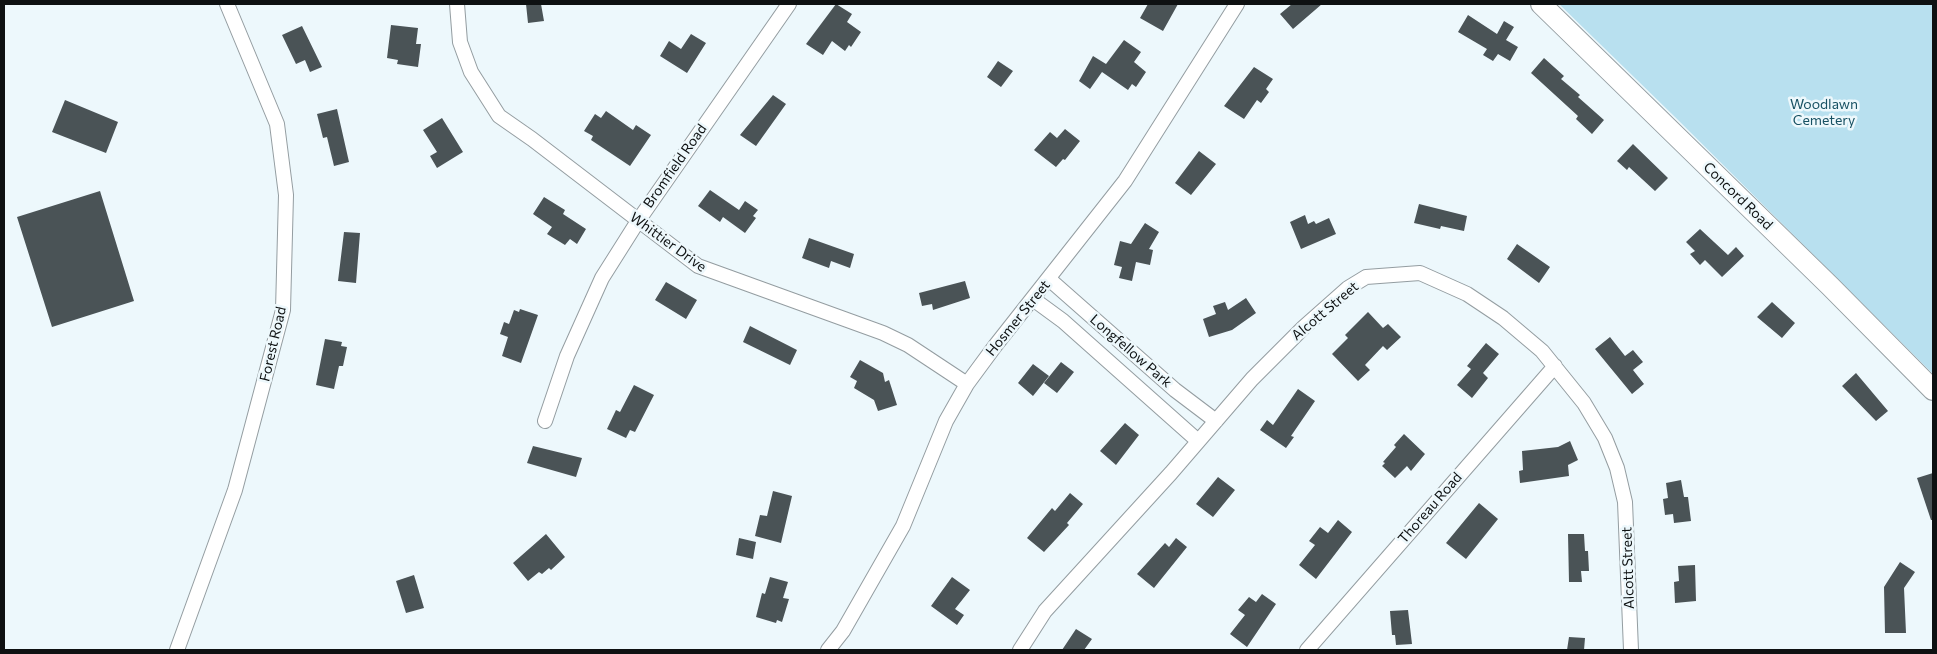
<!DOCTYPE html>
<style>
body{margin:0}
#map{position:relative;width:1937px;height:654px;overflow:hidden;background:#edf8fc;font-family:Commissioner,sans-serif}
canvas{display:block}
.frame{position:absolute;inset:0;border:5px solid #0e1112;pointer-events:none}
</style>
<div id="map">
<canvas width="1937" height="654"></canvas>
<div class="frame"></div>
</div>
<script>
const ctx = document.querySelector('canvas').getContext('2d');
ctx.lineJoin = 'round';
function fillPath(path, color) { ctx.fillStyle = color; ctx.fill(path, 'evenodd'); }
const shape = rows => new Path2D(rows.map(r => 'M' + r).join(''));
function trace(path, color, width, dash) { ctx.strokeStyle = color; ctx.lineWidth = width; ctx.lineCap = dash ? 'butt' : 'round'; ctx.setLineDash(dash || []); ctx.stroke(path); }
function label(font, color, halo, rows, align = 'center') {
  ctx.font = font + ' Commissioner,sans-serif'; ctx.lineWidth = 5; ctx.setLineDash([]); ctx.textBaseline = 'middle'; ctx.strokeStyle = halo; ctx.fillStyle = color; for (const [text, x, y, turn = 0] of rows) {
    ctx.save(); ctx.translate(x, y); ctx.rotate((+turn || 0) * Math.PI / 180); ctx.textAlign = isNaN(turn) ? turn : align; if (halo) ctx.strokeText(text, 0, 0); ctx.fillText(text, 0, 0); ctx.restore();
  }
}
fillPath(shape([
 [1559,4,1933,4,1933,374,1675,117]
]), '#b8e0ef');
fillPath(shape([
 [526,4,541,4,544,21,528,23],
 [836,4,852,14,847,22,861,32,851,47,849,45,845,51,832,41,823,55,806,44],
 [1148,4,1178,4,1163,31,1140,18],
 [1292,4,1322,4,1293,29,1280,14],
 [1468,15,1497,34,1504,21,1514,27,1506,40,1518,47,1510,61,1498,54,1493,61,1483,55,1487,49,1458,32],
 [391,25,418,28,416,44,421,44,418,67,397,64,398,60,387,58],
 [302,26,322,67,310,72,305,60,296,64,282,35],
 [691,34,706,43,687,73,660,56,669,41,681,49],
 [1124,40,1141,52,1134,62,1146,72,1136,87,1132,84,1128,90,1102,72,1090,89,1079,81,1093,56,1106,64],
 [1544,58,1564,76,1561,79,1580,95,1578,97,1604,120,1592,134,1576,119,1578,116,1531,73],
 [998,61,1013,71,1001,87,987,77],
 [1254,67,1273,79,1266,89,1269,92,1261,103,1257,100,1244,119,1224,106],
 [773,95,786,104,756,146,740,135],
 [65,100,118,122,106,153,52,132],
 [337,109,349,162,334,166,327,137,323,138,317,114],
 [606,111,633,130,636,125,651,135,630,166,591,140,593,136,584,131,595,114,601,118],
 [442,118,463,152,437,168,430,156,437,152,423,130],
 [1065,129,1080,141,1065,160,1063,159,1056,167,1034,150,1050,132,1057,138],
 [1633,144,1668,178,1655,191,1629,167,1627,170,1617,161],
 [1199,151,1216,164,1191,195,1175,183],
 [710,190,739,210,745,201,758,210,753,216,756,218,745,233,723,217,720,222,698,206],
 [100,191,134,301,52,327,17,217],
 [544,197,565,210,563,214,586,229,577,244,570,239,565,245,547,234,552,227,533,214],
 [1419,204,1467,216,1464,231,1441,226,1440,229,1414,223],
 [1305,215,1308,224,1314,221,1316,224,1329,218,1336,234,1301,249,1290,222],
 [1145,223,1159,232,1149,249,1153,250,1150,265,1136,262,1132,281,1119,278,1122,267,1114,265,1120,241,1131,244],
 [1700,229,1728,255,1736,247,1744,256,1722,277,1705,260,1700,265,1690,254,1695,251,1686,242],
 [344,232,360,233,356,283,338,281],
 [809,238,854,254,850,268,831,261,829,268,802,258],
 [1517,244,1550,267,1539,283,1507,259],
 [965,281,970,298,933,310,932,304,922,306,919,293],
 [666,282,697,300,686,319,655,300],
 [1246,298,1256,313,1232,330,1209,337,1203,319,1216,314,1213,306,1225,302,1228,310],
 [1772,302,1795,323,1782,338,1757,317],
 [520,309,538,315,521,363,502,356,508,337,500,334,504,322,509,324,514,310,519,312],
 [1368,312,1383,328,1388,324,1401,337,1387,350,1383,346,1365,365,1370,370,1358,381,1332,354,1348,338,1345,335],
 [750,326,797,350,790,365,743,342],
 [1610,337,1625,356,1633,350,1643,362,1633,370,1644,384,1632,394,1595,349],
 [325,339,342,342,341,346,347,347,343,366,339,366,334,389,316,385],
 [1486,343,1499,354,1483,373,1488,378,1472,398,1457,385,1471,369,1467,366],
 [860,360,883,373,885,382,889,380,897,405,878,411,874,400,854,388,857,381,850,377],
 [1061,362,1074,372,1057,393,1044,383],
 [1033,364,1049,376,1033,396,1018,383],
 [1856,373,1888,411,1876,421,1842,386],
 [634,385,654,395,635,432,630,430,626,438,607,429,616,410,620,412],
 [1298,389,1315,401,1291,436,1294,437,1286,448,1260,430,1267,420,1273,425],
 [1125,423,1139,435,1116,465,1100,451],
 [1404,434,1425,454,1411,471,1407,466,1395,478,1382,466,1385,463,1383,462,1396,447,1394,445],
 [1570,441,1578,460,1568,465,1569,476,1520,483,1519,471,1523,470,1522,451,1558,447],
 [533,446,582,458,576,477,527,463],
 [1933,473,1933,520,1931,520,1917,478],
 [1218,477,1235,490,1213,517,1196,504],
 [1681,480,1684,497,1688,497,1691,521,1674,523,1673,514,1665,515,1663,499,1668,498,1666,483],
 [773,491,792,496,781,543,755,536,760,515,767,516],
 [1070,493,1083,504,1067,523,1069,525,1044,552,1027,538,1052,508,1055,511],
 [1479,503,1498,519,1466,559,1446,543],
 [1338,520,1352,532,1316,579,1299,565,1315,545,1309,541,1320,527,1328,533],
 [546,534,565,557,551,570,549,568,542,574,539,572,528,581,513,563],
 [1568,534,1584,534,1585,551,1588,551,1589,571,1581,571,1582,582,1569,582],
 [739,538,756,542,753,559,736,555],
 [1176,538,1187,547,1154,588,1137,574,1165,543,1169,547],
 [1900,562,1915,572,1904,588,1906,633,1885,633,1884,587],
 [1695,565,1696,601,1675,603,1674,582,1679,581,1678,566],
 [414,575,424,608,406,613,396,581],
 [770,577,788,582,783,598,789,599,782,622,777,620,776,623,756,617,762,593,765,594],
 [952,577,970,590,955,609,964,615,957,625,931,606],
 [1262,594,1276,604,1247,647,1230,634,1245,615,1238,610,1249,597,1256,602],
 [1408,610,1412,644,1396,645,1395,635,1392,635,1390,611],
 [1076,629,1092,639,1084,650,1062,650],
 [1569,637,1585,638,1584,650,1567,650]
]), '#4a5356');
const street = shape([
 [457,4,460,42,471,72,499,116,532,139,698,266,883,333,908,345,967,384],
 [1049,279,1175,390,1216,421],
 [1033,299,1063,321,1198,441],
 [545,421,567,356,602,278,638,221,789,4],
 [177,650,235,490,283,310,286,195,277,124,227,4],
 [828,650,843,631,903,526,946,421,967,384,995,346,1125,181,1237,4],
 [1020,650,1045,611,1171,473,1252,379,1304,327,1348,288,1366,277,1420,273,1467,294,1503,318,1542,351,1584,403,1605,438,1617,468,1625,502,1631,650],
 [1307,650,1555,366]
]);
const secondary = shape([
 [1541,4,1830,286,1933,390]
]);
trace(street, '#949da1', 16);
trace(secondary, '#949da1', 22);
trace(street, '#fff', 14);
trace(secondary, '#fff', 20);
label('14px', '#175163', '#edf8fc', [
 ["Woodlawn",1824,104],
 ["Cemetery",1824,120]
]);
label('14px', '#0e1112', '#edf8fc', [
 ["Bromfield Road",675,166,-55],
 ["Concord Road",1738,196,44],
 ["Whittier Drive",668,242,36],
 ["Alcott Street",1325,311,-40],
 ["Hosmer Street",1018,318,-51],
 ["Forest Road",273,344,-77],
 ["Longfellow Park",1131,351,41],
 ["Thoreau Road",1430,508,-49],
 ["Alcott Street",1628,568,-92]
]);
</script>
